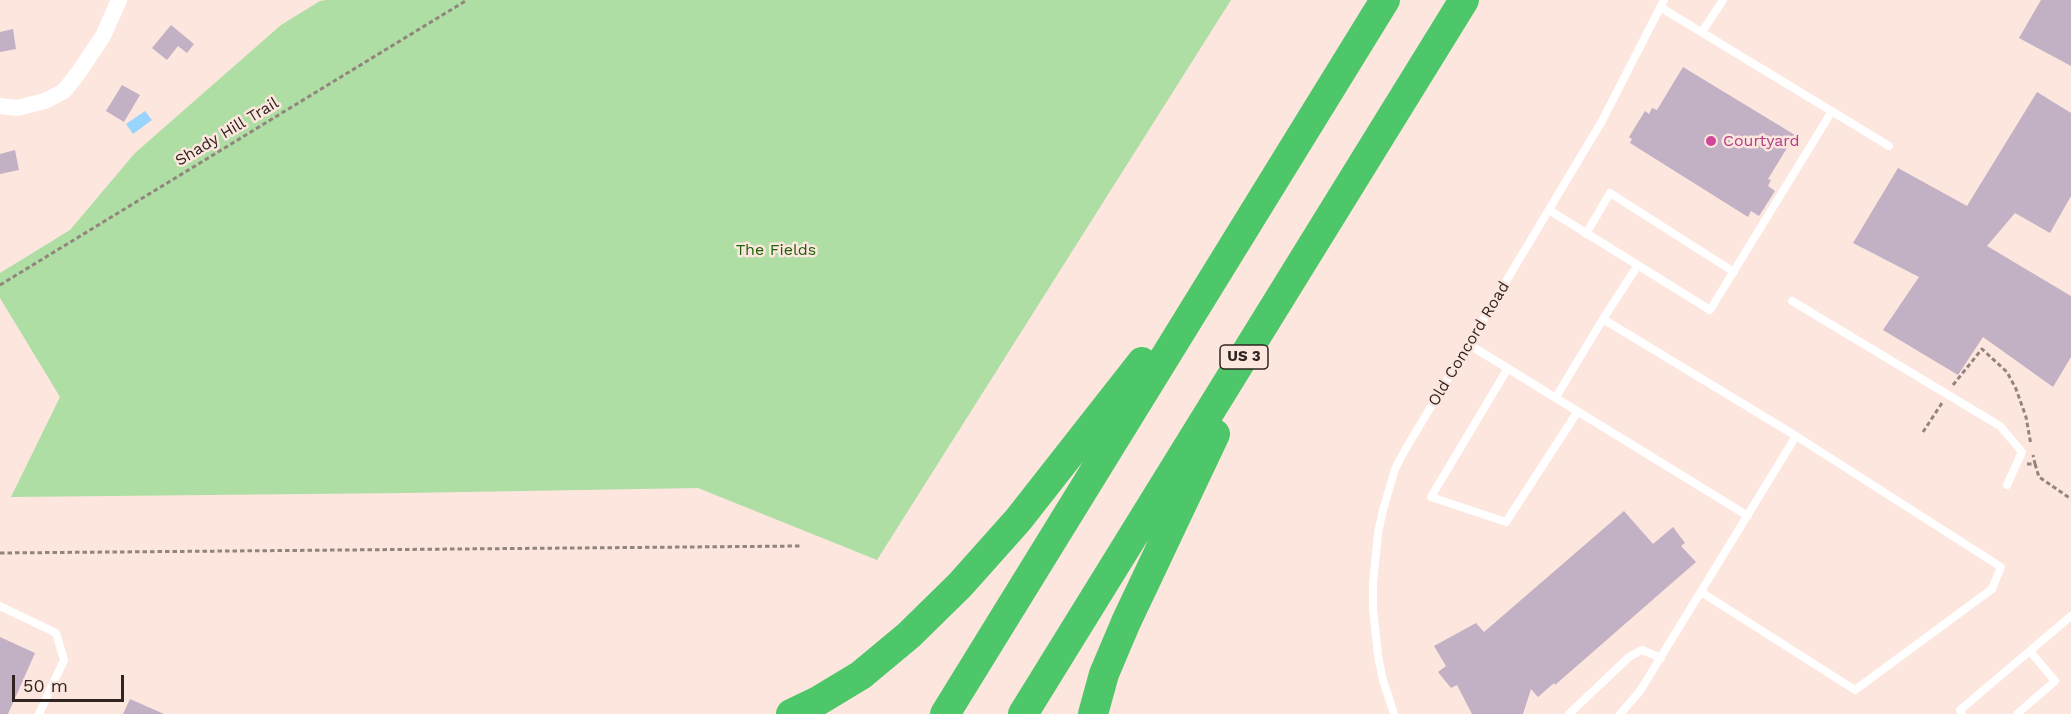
<!DOCTYPE html>
<style>
body{margin:0}
#map{position:relative;width:2071px;height:714px;overflow:hidden;background:#fce6de;font-family:"Work Sans",sans-serif}
canvas{display:block}
.scale{position:absolute;left:12px;top:675px;width:112px;height:27px;box-sizing:border-box;border:3px solid #2f2521;border-top:0;padding-left:8px;font-size:18px;line-height:21px;white-space:nowrap;color:#2f2521;-webkit-text-stroke:4px #fce6de;paint-order:stroke}
</style>
<div id="map">
<canvas width="2071" height="714"></canvas>
<div class="scale">50 m</div>
</div>
<script>
const ctx = document.querySelector('canvas').getContext('2d');
ctx.lineJoin = 'round';
function fillPath(path, color) { ctx.fillStyle = color; ctx.fill(path, 'evenodd'); }
const shape = rows => new Path2D(rows.map(r => 'M' + r).join(''));
function trace(path, color, width, dash) { ctx.strokeStyle = color; ctx.lineWidth = width; ctx.lineCap = dash ? 'butt' : 'round'; ctx.setLineDash(dash || []); ctx.stroke(path); }
function label(font, color, halo, rows, align = 'center') {
  ctx.font = font + ' "Work Sans",sans-serif'; ctx.lineWidth = 5; ctx.setLineDash([]); ctx.textBaseline = 'middle'; ctx.strokeStyle = halo; ctx.fillStyle = color; for (const [text, x, y, turn = 0] of rows) {
    ctx.save(); ctx.translate(x, y); ctx.rotate((+turn || 0) * Math.PI / 180); ctx.textAlign = isNaN(turn) ? turn : align; if (halo) ctx.strokeText(text, 0, 0); ctx.fillText(text, 0, 0); ctx.restore();
  }
}
fillPath(shape([
 [326,0,1231,0,877,560,698,488,405,493,11,497,60,397,0,298,0,273,70,230,135,153,281,25,320,1]
]), '#aedea4');
fillPath(shape([
 [145,111,152,120,133,134,126,124]
]), '#98d4fd');
fillPath(shape([
 [2041,0,2071,0,2071,66,2019,38],
 [171,25,194,44,187,53,178,46,167,60,152,48],
 [13,29,16,49,0,52,0,32],
 [1683,67,1795,135,1768,179,1771,180,1768,186,1775,191,1759,216,1751,211,1748,217,1630,143,1632,139,1629,137,1645,111,1649,114,1652,108,1657,110],
 [122,85,140,95,124,122,106,111],
 [2037,92,2071,113,2071,196,2050,233,2015,213,1987,246,2071,296,2071,357,2053,387,1983,337,1958,375,1883,330,1919,277,1853,243,1898,168,1967,206],
 [15,150,19,170,0,174,0,154],
 [1624,511,1653,544,1673,527,1685,543,1681,546,1696,562,1555,685,1554,683,1538,697,1531,689,1523,714,1472,714,1457,685,1451,688,1438,672,1446,666,1434,646,1476,623,1484,632],
 [0,637,35,653,8,714,0,714],
 [130,699,164,714,123,714]
]), '#c2b0c4');
trace(shape([
 [0,285,467,0],
 [1953,385,1982,349,2007,372,2016,389,2026,417,2031,445],
 [1923,432,1942,403],
 [2027,464,2035,464,2033,455],
 [2035,464,2039,477,2071,499],
 [0,553,801,546]
]), '#93847e', 3, [4.5, 3]);
trace(shape([
 [1660,7,1889,146],
 [1702,32,1723,0],
 [1549,210,1710,310,1832,111],
 [1586,234,1610,193,1734,272],
 [1792,301,2000,426,2022,452,2007,485],
 [1603,319,1638,265],
 [1468,344,1748,516],
 [1508,368,1431,497,1506,522,1578,411],
 [1556,397,1603,319,1796,436,2001,567,1992,589,1855,690,1701,592],
 [0,606,56,633,64,660,39,714],
 [1394,714,1383,680,1378,656,1373,608,1373,583,1378,533,1383,510,1395,469,1405,450,1602,121,1664,0],
 [1569,714,1629,657,1642,650,1661,658],
 [1620,714,1640,691,1796,436],
 [1962,714,1960,710,2071,616],
 [2017,714,2055,681,2030,651]
]), '#fff', 8);
trace(shape([
 [0,106,17,108,45,101,64,91,79,72,103,36,119,0]
]), '#fff', 16);
trace(shape([
 [791,714,818,701,861,675,909,635,960,585,1018,520,1142,362],
 [945,714,1385,0],
 [1023,714,1464,0],
 [1093,714,1104,674,1126,622,1215,434]
]), '#4ec66a', 30);
for (const [x, y, r, color] of [
 [1711,141,6,"#d1479c"]
]) { const dot = new Path2D(); dot.arc(x, y, r, 0, 2 * Math.PI); ctx.fillStyle = color; ctx.fill(dot); trace(dot, '#fce6de', 2); }
for (const [x, y, w] of [
 [1244,357,48]
]) { const box = new Path2D(); box.roundRect(x - w / 2, y - 12, w, 24, 4.5); ctx.fillStyle = '#fce6de'; ctx.fill(box); trace(box, '#2f2521', 1.5); }
label('bold 15px', '#2f2521', null, [
 ["US 3",1244,357]
]);
label('16px', '#2f2521', '#fce6de', [
 ["Shady Hill Trail",227,132,-31],
 ["Old Concord Road",1469,344,-59]
]);
label('16px', '#b23c85', '#fce6de', [
 ["Courtyard",1723,141]
], 'left');
label('16px', '#1d630a', '#fce6de', [
 ["The Fields",776,250]
]);
</script>
